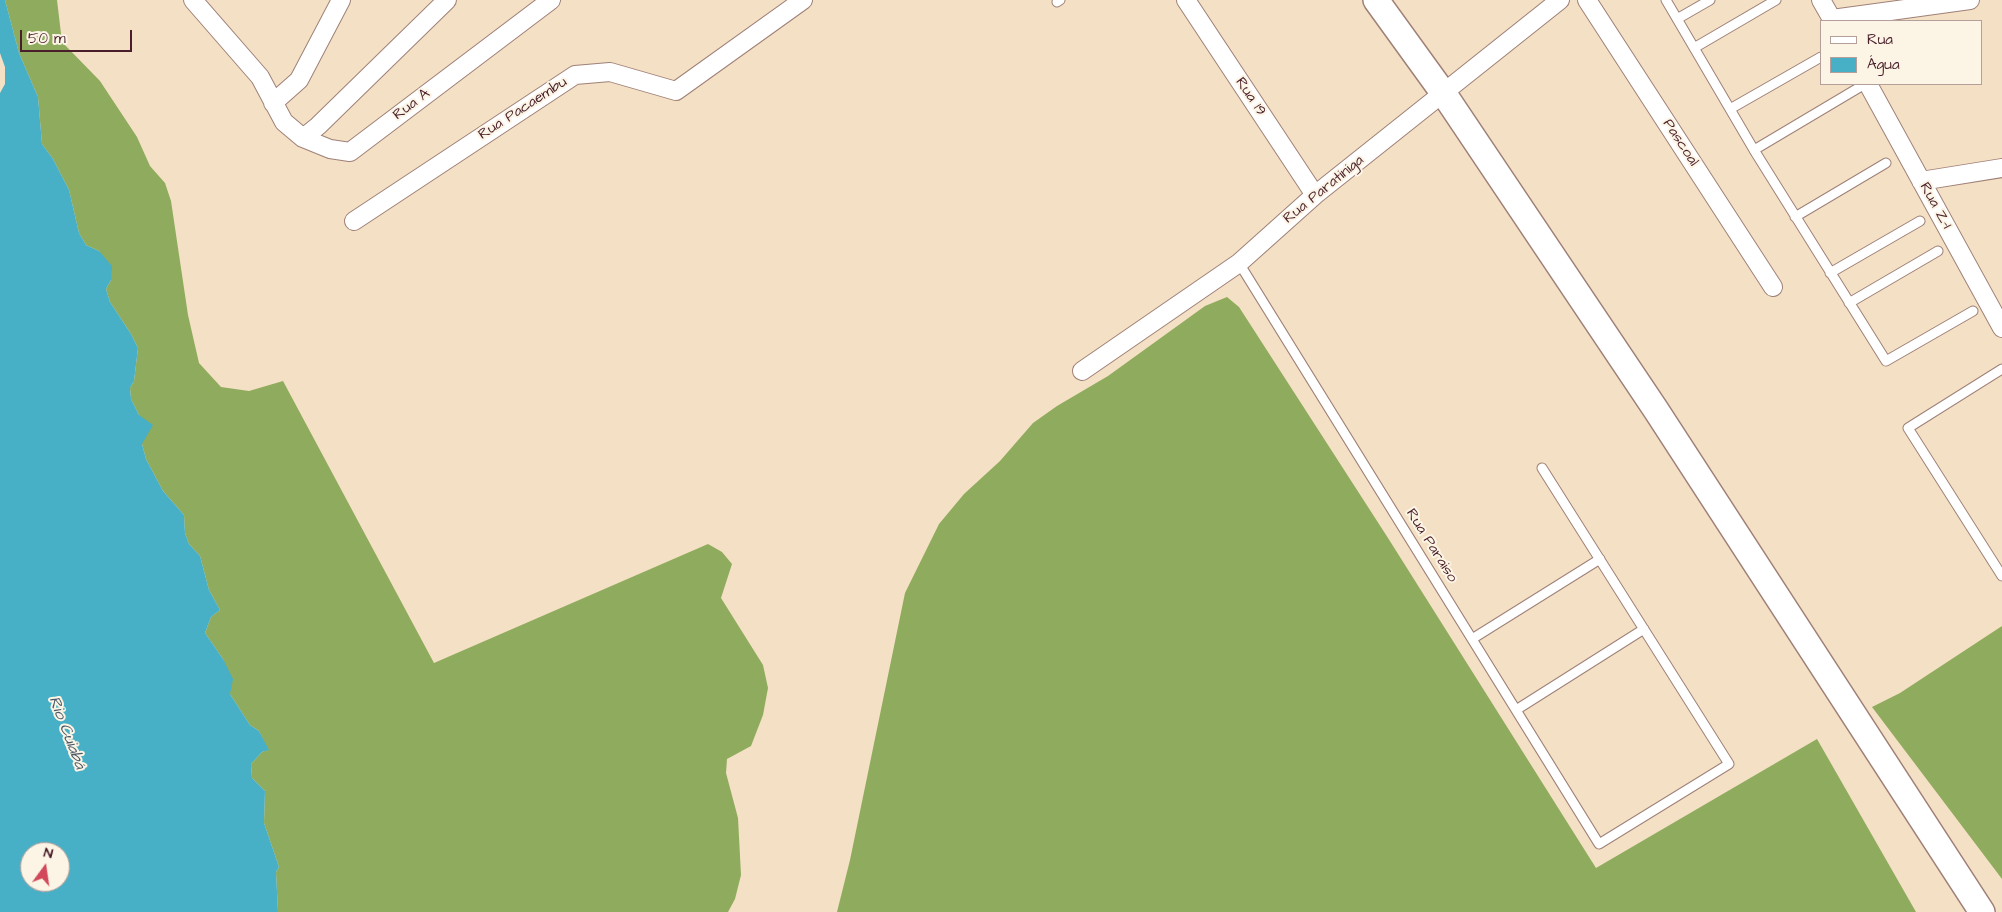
<!DOCTYPE html>
<meta charset="utf-8">
<style>
body{margin:0}
#map{position:relative;width:2002px;height:912px;overflow:hidden;background:#f4e0c4;font-family:"Architects Daughter",sans-serif}
canvas{display:block}
.legend{position:absolute;left:1820px;top:20px;width:162px;height:65px;box-sizing:border-box;background:#fcf5e5;border:1px solid #b59f9b;margin:0;padding:6px 9px;list-style:none;font-size:15px;color:#4a1f2b}
.legend li{display:flex;align-items:center;gap:10px;height:25px}
.legend b{width:25px;border:1px solid #b59f9b}
.north{position:absolute;left:20px;top:842px;width:50px;height:50px;box-sizing:border-box;background:#fcf5e5;border:1px solid #b59f9b;border-radius:50%;rotate:14deg;font-size:14px;font-weight:700;line-height:20px;text-align:center;color:#4a1f2b}
.north::after{content:'';display:block;margin:auto;width:18px;height:22px;background:#d1495b;clip-path:polygon(50% 0,100% 100%,50% 72%,0 100%)}
.scale{position:absolute;left:20px;top:30px;width:112px;height:22px;box-sizing:border-box;border:2px solid #4a1f2b;border-top:0;padding-left:6px;font-size:15px;line-height:18px;white-space:nowrap;color:#4a1f2b;-webkit-text-stroke:4px #fcf5e5;paint-order:stroke}
</style>
<div id="map">
<canvas width="2002" height="912"></canvas>
<ul class="legend">
<li><b style="height:6px;background:#fff"></b>Rua</li>
<li><b style="height:14px;background:#47afc6"></b>Água</li>
</ul>
<div class="north">N</div>
<div class="scale">50 m</div>
</div>
<script>
const ctx = document.querySelector('canvas').getContext('2d');
ctx.lineJoin = 'round';
function fillPath(path, color) { ctx.fillStyle = color; ctx.fill(path, 'evenodd'); }
const shape = rows => new Path2D(rows.map(r => 'M' + r).join(''));
function trace(path, color, width, dash) { ctx.strokeStyle = color; ctx.lineWidth = width; ctx.lineCap = dash ? 'butt' : 'round'; ctx.setLineDash(dash || []); ctx.stroke(path); }
function label(font, color, halo, rows, align = 'center') {
  ctx.font = font + ' "Architects Daughter",sans-serif'; ctx.lineWidth = 4; ctx.setLineDash([]); ctx.textBaseline = 'middle'; ctx.strokeStyle = halo; ctx.fillStyle = color; for (const [text, x, y, turn = 0] of rows) {
    ctx.save(); ctx.translate(x, y); ctx.rotate((+turn || 0) * Math.PI / 180); ctx.textAlign = isNaN(turn) ? turn : align; if (halo) ctx.strokeText(text, 0, 0); ctx.fillText(text, 0, 0); ctx.restore();
  }
}
fillPath(shape([
 [5,0,57,0,62,42,100,81,137,137,150,166,165,183,171,201,188,315,199,363,221,387,249,391,283,381,434,663,708,544,722,552,732,564,721,598,763,665,768,688,763,715,751,746,727,759,726,773,738,818,741,875,735,899,728,912,278,912,276,872,279,867,264,823,265,791,252,778,251,764,262,752,268,750,259,731,250,725,230,694,223,659,205,633,211,617,220,610,209,590,200,556,189,544,185,533,184,515,163,491,146,459,142,444,139,415,131,399,130,388,134,381,138,348,131,334,110,302,106,289,111,280,99,251,86,245,79,233,69,190,53,159,42,144,38,97,19,53],
 [1227,297,1239,307,1388,538,1596,868,1817,739,1916,912,837,912,850,860,905,593,939,524,964,494,1000,461,1033,423,1057,406,1108,376,1205,306],
 [2002,626,2002,879,1872,707,1900,693]
]), '#8fab5d');
fillPath(shape([
 [0,0,5,0,19,53,38,97,42,144,53,159,69,190,79,233,86,245,99,251,112,266,111,280,106,289,110,302,131,334,138,348,134,381,130,388,131,399,139,415,153,425,142,444,146,459,163,491,184,515,185,533,189,544,200,556,209,590,220,610,211,617,205,633,223,659,233,679,230,694,250,725,259,731,269,750,262,752,251,764,252,778,265,791,264,823,279,867,276,872,278,912,0,912,0,93,5,84,5,67,0,53],
 [30,852,60,852,60,882,30,882]
]), '#47afc6');
const lane = shape([
 [1666,0,1754,150,1865,84],
 [1057,2,1060,0],
 [1677,19,1710,0],
 [1694,48,1776,0],
 [1730,109,1821,57],
 [1754,150,1886,361,1973,311],
 [1795,217,1886,163],
 [1239,263,1599,844,1729,764,1542,468],
 [1830,273,1920,221],
 [1849,303,1938,251],
 [2002,369,1908,428,2002,576],
 [1472,639,1600,559],
 [1516,710,1644,629]
]);
const street = shape([
 [193,0,260,77,284,122,303,138,330,149,350,152,551,0],
 [1186,0,1315,195],
 [1587,0,1773,287],
 [1821,0,1833,21],
 [1832,19,1970,0],
 [1868,84,2002,328],
 [273,103,299,80,341,0],
 [303,138,318,126,447,0],
 [1921,181,2002,168],
 [354,221,575,75,610,72,676,91,803,0],
 [1082,371,1239,263,1315,195,1560,0]
]);
const secondary = shape([
 [1376,0,1444,94,1656,410,1982,912]
]);
trace(lane, '#9f8078', 11);
trace(street, '#9f8078', 20);
trace(secondary, '#9f8078', 28);
trace(lane, '#fff', 9);
trace(street, '#fff', 18);
trace(secondary, '#fff', 25);
label('15px', '#4a1f2b', '#fcf5e5', [
 ["Rua 19",1250,97,56],
 ["Rua A",412,105,-37],
 ["Rua Pacaembu",523,109,-33],
 ["Pascoal",1680,143,57],
 ["Rua Paratiniga",1324,190,-39],
 ["Rua Z-1",1935,206,61],
 ["Rua Paraiso",1431,546,58]
]);
label('italic 16px', '#495969', '#fcf5e5', [
 ["Rio Cuiabá",66,733,69]
]);
</script>
